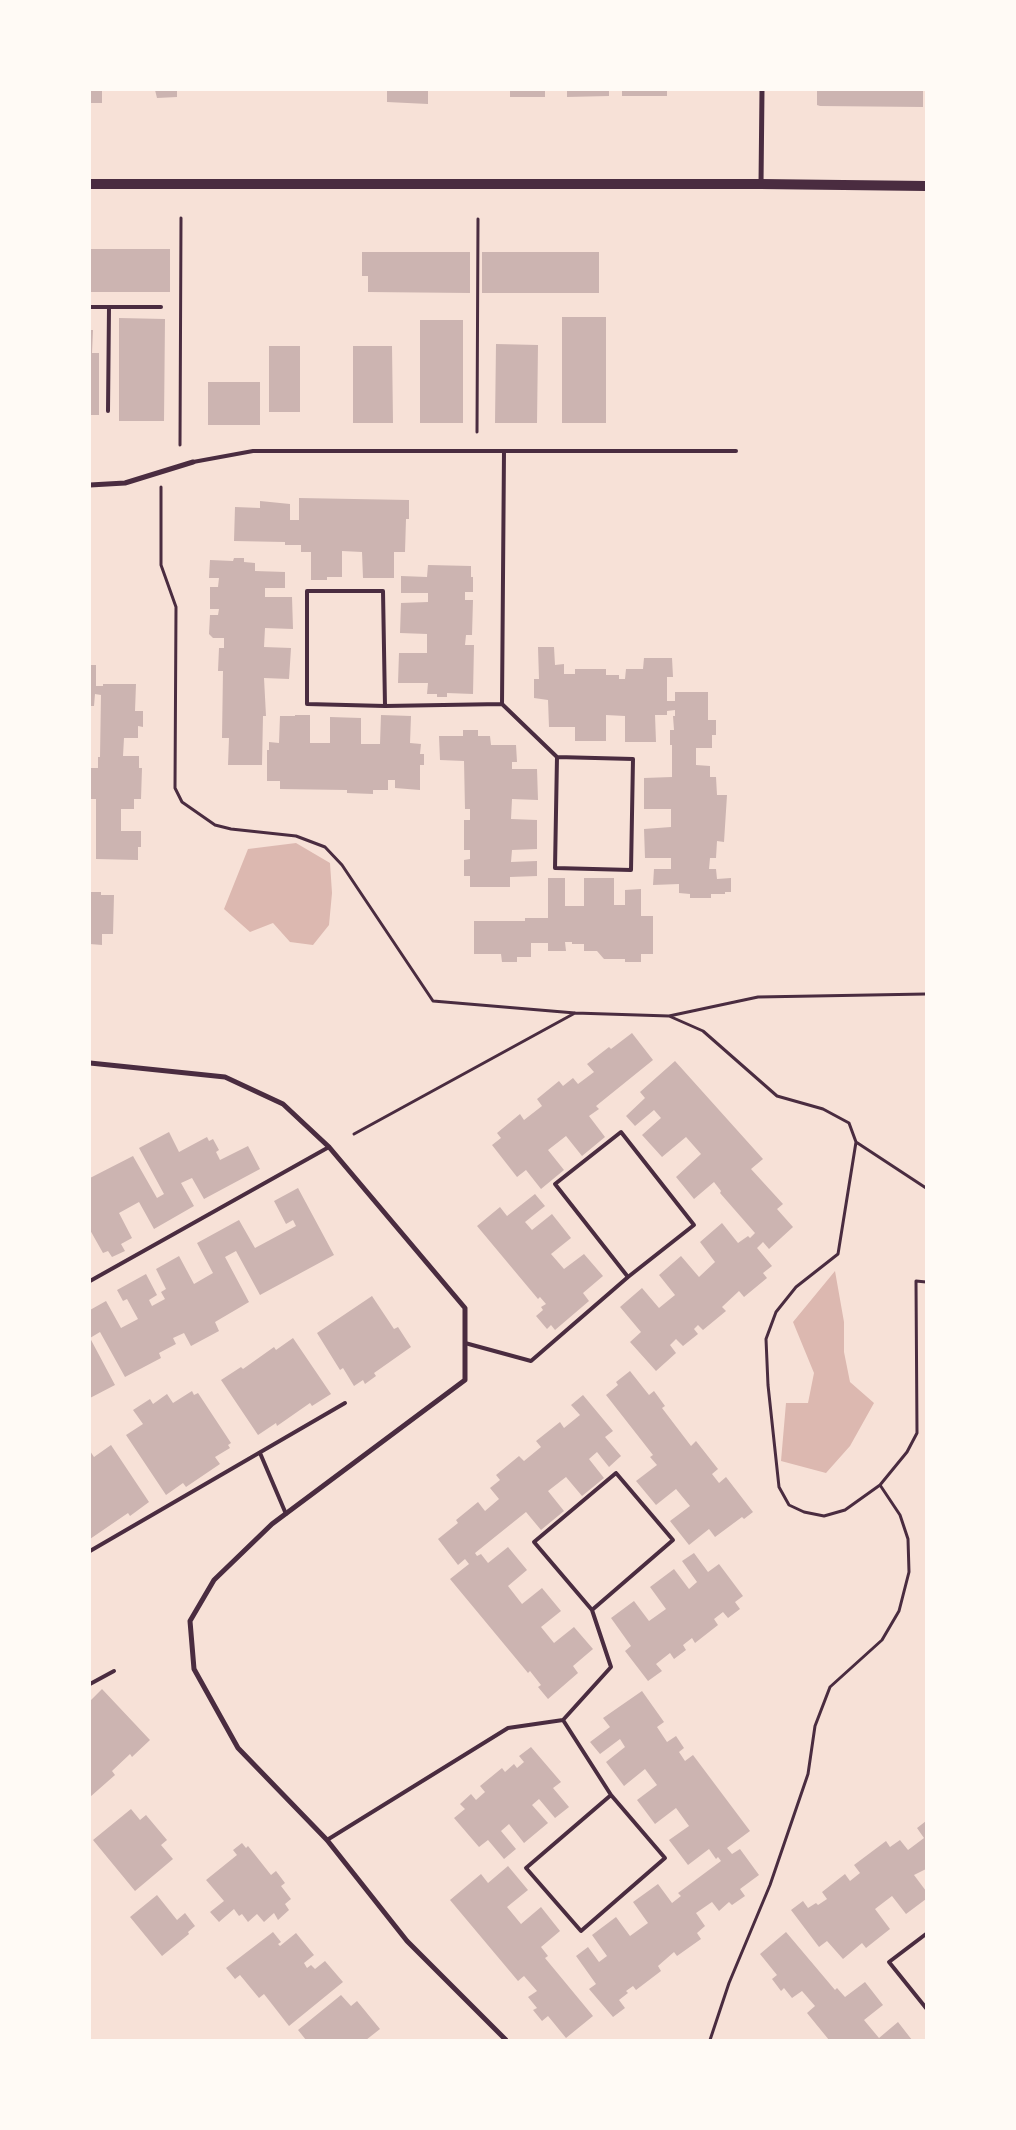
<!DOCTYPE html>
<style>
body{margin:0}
#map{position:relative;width:1016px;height:2130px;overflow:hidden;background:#f7e1d7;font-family:Inter,sans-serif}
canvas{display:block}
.frame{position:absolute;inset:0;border:91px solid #fffaf5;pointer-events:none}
</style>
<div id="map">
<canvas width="1016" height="2130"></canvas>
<div class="frame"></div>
</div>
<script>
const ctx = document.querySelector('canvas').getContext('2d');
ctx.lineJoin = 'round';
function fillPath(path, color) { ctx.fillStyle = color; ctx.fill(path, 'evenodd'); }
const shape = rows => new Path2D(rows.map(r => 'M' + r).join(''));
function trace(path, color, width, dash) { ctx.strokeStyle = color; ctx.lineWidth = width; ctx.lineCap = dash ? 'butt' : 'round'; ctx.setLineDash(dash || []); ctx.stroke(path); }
fillPath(shape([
 [296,843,330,863,332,893,329,925,313,945,290,942,273,923,250,932,224,909,248,849],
 [835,1271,844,1322,844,1352,850,1382,874,1403,850,1446,826,1473,781,1461,786,1403,808,1403,814,1373,793,1322]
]), '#dcb8b0');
fillPath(shape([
 [90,90,102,90,102,103,90,103],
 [155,90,177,90,177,97,157,98],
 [387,90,428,90,428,104,387,102],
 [510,90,545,90,545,97,510,97],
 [567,90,609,90,609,96,567,97],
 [622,90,667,90,667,96,622,96],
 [817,90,923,90,923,107,820,106,817,105],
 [90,249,170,249,170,292,90,292],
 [362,252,470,252,470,293,368,292,368,276,362,276],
 [482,252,599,252,599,293,482,293],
 [562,317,606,317,606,423,562,423],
 [119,318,165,319,164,421,119,421],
 [420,320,463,320,463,423,420,423],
 [90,330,93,330,92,353,99,353,99,415,90,415],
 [496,344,538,345,537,423,495,423],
 [269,346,300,346,300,412,269,412],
 [353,346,392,346,393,423,353,423],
 [208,382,260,382,260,425,208,425],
 [299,498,409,500,409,519,406,519,405,552,394,552,394,578,363,578,362,552,342,551,342,577,327,577,327,580,311,580,311,552,301,552,301,545,285,545,285,542,234,541,235,507,260,508,260,501,290,504,290,520,299,520],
 [234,558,244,558,244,562,255,563,255,571,285,572,285,588,265,588,265,597,292,597,293,629,265,628,264,647,291,648,289,679,264,678,266,716,263,716,262,765,228,765,229,738,222,738,223,671,218,671,219,648,224,648,224,638,213,638,209,634,210,615,218,615,219,609,210,609,210,587,218,587,219,578,209,578,210,560,233,561],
 [428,565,471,566,471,577,473,577,473,592,465,592,465,600,473,600,472,635,466,635,465,645,474,645,473,694,447,693,447,697,437,697,437,694,427,694,428,683,398,683,399,653,427,653,427,634,400,633,401,603,428,602,428,593,401,593,401,576,427,577],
 [538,647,554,647,555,665,564,664,564,674,575,674,575,669,606,669,606,675,619,675,619,679,625,679,626,669,643,669,644,658,672,658,673,677,667,677,667,701,675,701,675,692,708,692,708,720,716,720,716,735,712,735,712,748,696,748,696,765,710,766,710,777,716,777,717,795,727,795,724,842,717,841,716,858,710,858,709,869,716,869,717,879,731,878,731,892,725,892,725,894,711,894,711,898,690,898,690,894,679,893,679,884,653,885,654,869,671,869,671,858,645,858,644,829,671,827,671,809,644,809,644,778,672,777,672,745,670,745,670,730,674,730,673,716,675,716,675,710,667,711,667,715,655,715,656,742,625,742,625,716,606,715,606,741,575,741,575,727,549,727,548,700,534,698,534,679,539,679],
 [90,665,96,665,96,686,103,686,103,684,136,684,135,711,143,711,143,727,138,726,138,738,124,738,123,756,139,756,139,768,142,768,141,799,134,799,134,809,121,809,121,831,141,831,141,847,138,847,138,860,96,859,96,799,90,799,90,768,98,768,98,757,100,757,101,695,95,694,94,706,90,706],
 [295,715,310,715,310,743,330,743,330,717,361,718,361,744,380,744,381,715,411,716,410,743,421,744,420,754,424,754,424,765,420,765,420,790,395,788,395,780,388,780,388,790,373,790,373,794,347,793,347,790,280,789,280,781,267,781,267,750,269,750,269,742,279,743,280,716,295,716],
 [463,730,478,730,478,736,490,736,491,745,516,745,517,762,512,762,512,769,537,769,538,800,512,799,511,819,537,820,537,849,512,850,511,862,537,861,537,876,510,877,510,887,470,887,470,876,464,876,464,860,470,859,470,850,464,850,464,820,470,820,470,809,465,809,464,761,440,760,439,736,463,736],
 [548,878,565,878,565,906,584,906,584,878,614,878,614,905,625,905,625,890,641,889,641,916,653,916,653,954,641,954,641,962,625,962,625,959,604,959,597,951,584,951,584,944,572,944,572,942,565,942,566,951,548,951,548,943,531,943,531,957,517,957,517,962,502,962,501,954,474,954,474,921,525,921,525,918,548,918],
 [90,892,101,892,101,895,114,895,113,934,102,934,102,945,90,944],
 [632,1033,653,1060,596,1106,599,1109,589,1116,605,1137,582,1156,566,1136,548,1150,564,1170,541,1189,526,1170,517,1177,492,1145,501,1138,497,1133,520,1114,524,1120,542,1106,537,1099,559,1081,563,1086,573,1078,578,1084,594,1072,587,1064,609,1047,611,1049],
 [675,1061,763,1159,751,1169,783,1204,777,1209,793,1227,769,1249,763,1242,757,1248,772,1266,763,1273,767,1278,744,1297,739,1291,722,1307,726,1311,703,1330,698,1325,694,1329,698,1334,683,1346,676,1339,670,1345,676,1353,656,1371,630,1342,641,1332,620,1307,642,1288,659,1308,675,1295,659,1275,681,1256,699,1277,715,1262,700,1242,722,1223,738,1243,748,1236,750,1238,755,1233,720,1193,721,1191,714,1182,694,1199,676,1177,701,1154,686,1137,662,1157,642,1135,661,1118,654,1110,635,1126,626,1116,645,1098,640,1092],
 [169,1132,179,1152,207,1137,209,1141,213,1139,219,1150,216,1152,220,1160,248,1146,260,1169,204,1199,192,1178,181,1183,194,1206,154,1229,139,1202,119,1213,132,1238,121,1244,125,1251,112,1257,108,1251,103,1253,90,1230,90,1178,133,1156,157,1198,164,1194,139,1148],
 [298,1188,334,1255,260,1295,236,1251,225,1257,249,1302,215,1322,219,1331,191,1346,184,1333,173,1338,176,1344,159,1353,161,1358,125,1377,100,1332,90,1338,90,1310,106,1301,121,1328,138,1319,127,1299,123,1301,117,1290,146,1274,157,1295,149,1300,152,1306,165,1299,161,1292,166,1289,156,1269,179,1256,194,1284,213,1273,197,1243,239,1220,255,1248,296,1226,293,1220,286,1224,274,1201],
 [535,1194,545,1206,525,1222,532,1230,552,1214,571,1238,551,1254,564,1269,584,1254,603,1276,583,1293,589,1301,555,1330,551,1325,547,1329,536,1316,543,1310,541,1307,546,1304,540,1297,538,1299,477,1226,500,1207,507,1216],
 [372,1296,394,1329,398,1327,411,1347,374,1373,376,1376,365,1384,363,1380,354,1386,343,1368,340,1370,317,1333],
 [90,1338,115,1385,90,1398],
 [293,1338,331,1394,312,1406,310,1403,277,1426,276,1423,258,1435,221,1380,241,1367,243,1369,274,1347,276,1350],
 [630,1371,649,1395,654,1391,665,1406,662,1408,691,1446,696,1441,718,1469,712,1474,719,1483,726,1477,753,1512,744,1519,742,1517,715,1537,709,1529,689,1545,670,1521,690,1506,676,1489,656,1505,636,1481,657,1465,650,1457,653,1455,606,1395,618,1385,616,1382],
 [192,1391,194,1395,198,1393,231,1443,228,1445,230,1448,215,1457,220,1464,186,1487,183,1483,166,1495,126,1435,143,1424,133,1410,150,1399,153,1404,167,1394,173,1403],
 [583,1395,613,1431,605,1437,621,1456,609,1467,597,1452,589,1459,604,1478,582,1496,566,1477,548,1491,564,1511,541,1530,526,1512,475,1553,477,1556,481,1554,488,1563,508,1547,527,1570,508,1586,522,1604,542,1588,561,1611,541,1627,554,1643,574,1627,593,1649,573,1666,578,1673,548,1699,538,1687,541,1685,530,1671,528,1673,450,1579,469,1564,465,1559,458,1565,438,1539,458,1523,456,1520,478,1502,485,1511,499,1499,490,1488,500,1480,496,1475,519,1456,524,1461,541,1447,536,1441,560,1422,564,1428,580,1415,571,1405],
 [111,1445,149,1502,130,1516,128,1513,90,1539,90,1451,94,1457],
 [694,1553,708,1572,719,1564,743,1596,735,1602,740,1609,728,1618,723,1612,714,1619,718,1625,695,1643,692,1638,683,1645,686,1650,674,1659,670,1653,656,1664,662,1671,648,1681,625,1651,631,1646,611,1618,634,1601,649,1621,666,1609,650,1587,674,1569,689,1589,697,1582,682,1561],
 [102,1689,150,1740,132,1757,130,1754,112,1771,115,1775,90,1797,90,1701],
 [642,1691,664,1722,657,1727,667,1742,676,1736,684,1748,679,1752,685,1761,693,1755,750,1831,727,1848,732,1854,740,1849,759,1875,740,1889,745,1896,732,1905,729,1902,719,1911,712,1902,696,1913,705,1926,697,1933,701,1939,677,1956,674,1952,658,1966,661,1971,636,1990,633,1986,626,1991,628,1993,619,2000,625,2008,613,2017,589,1989,596,1984,576,1956,588,1947,599,1962,607,1956,592,1935,616,1917,630,1936,648,1923,633,1902,658,1884,672,1903,681,1896,678,1893,721,1861,718,1857,716,1859,709,1849,688,1865,669,1840,689,1826,676,1808,655,1824,637,1800,657,1785,645,1769,624,1786,606,1762,625,1747,620,1739,600,1754,590,1742,610,1727,603,1718],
 [531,1747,561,1782,553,1788,569,1807,555,1818,539,1799,532,1805,548,1823,524,1843,509,1824,501,1831,516,1849,504,1859,488,1840,479,1847,454,1818,465,1809,460,1804,471,1794,476,1800,485,1792,480,1786,502,1768,505,1772,514,1764,517,1768,524,1762,519,1756],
 [131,1809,140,1820,146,1815,167,1840,161,1845,173,1859,135,1891,93,1840],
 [926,1821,926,1869,914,1875,926,1891,926,1899,906,1914,892,1896,875,1909,890,1929,866,1948,862,1943,843,1959,827,1941,819,1947,791,1910,803,1901,808,1908,816,1903,818,1905,827,1899,822,1892,845,1874,850,1881,860,1873,854,1865,886,1841,890,1847,900,1840,908,1850,924,1838,917,1828],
 [242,1843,246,1848,248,1846,271,1875,276,1871,285,1883,281,1886,291,1899,285,1904,289,1910,278,1920,274,1913,264,1922,257,1914,248,1922,242,1914,239,1916,234,1909,219,1922,210,1912,224,1901,206,1880,237,1855,233,1850],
 [508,1866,528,1890,507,1907,521,1924,541,1907,560,1931,541,1947,548,1956,545,1958,593,2016,566,2038,548,2016,542,2021,533,2010,537,2008,528,1997,537,1991,524,1976,518,1981,450,1900,481,1874,488,1883],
 [157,1895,177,1920,185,1913,195,1926,188,1932,189,1934,162,1956,130,1917],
 [273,1932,281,1942,278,1944,280,1946,296,1933,314,1955,304,1963,307,1968,311,1965,315,1969,325,1961,343,1982,289,2026,264,1994,259,1998,240,1975,235,1979,226,1968],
 [786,1932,835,1990,837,1988,845,1997,865,1982,883,2005,864,2020,879,2038,898,2022,912,2040,829,2040,807,2013,815,2006,802,1991,792,1998,784,1988,781,1991,772,1979,777,1975,760,1954],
 [341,1995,351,2006,357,2001,380,2029,366,2040,306,2040,298,2030]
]), '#ccb4b1');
trace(shape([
 [477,432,478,219],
 [180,445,181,218],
 [161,487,161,565,176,607,175,788,182,802,215,825,231,829,296,836,325,847,342,865,433,1001,575,1013,669,1016,703,1031,777,1096,823,1109,849,1123,856,1142,838,1254,796,1287,776,1312,766,1339,768,1385,779,1487,789,1505,804,1512,824,1516,845,1510,880,1485],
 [669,1016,758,997,926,994],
 [354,1134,575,1013],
 [856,1142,926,1188],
 [710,2040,729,1983,770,1885,808,1774,815,1726,830,1687,882,1640,899,1611,909,1572,908,1539,900,1515,880,1485,907,1452,917,1433,916,1281,926,1282]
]), '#4a2c40', 3);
trace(shape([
 [90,307,161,307],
 [108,411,109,307],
 [193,462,253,451,736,451],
 [502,704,504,451],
 [385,706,383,591,307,591,307,704,385,706,502,704,557,757,555,868,631,870,633,759,557,757],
 [90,1281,329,1147],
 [465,1343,531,1361,628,1277,694,1225,621,1132,555,1184,628,1277],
 [260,1453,286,1514],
 [616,1473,673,1540,592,1610,534,1542,616,1473],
 [90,1551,345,1403],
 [592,1610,611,1667,563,1720,611,1795],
 [90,1684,114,1671],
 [611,1795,665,1858,581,1931,526,1868,611,1795],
 [327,1840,508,1728,563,1720],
 [926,1934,889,1962,926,2008]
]), '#4a2c40', 4);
trace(shape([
 [761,184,762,90],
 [90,485,125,483,193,462],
 [90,1063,225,1077,283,1104,329,1147,465,1308,465,1380,272,1524,214,1580,190,1621,194,1669,238,1748,327,1840,407,1941,506,2040]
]), '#4a2c40', 5);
trace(shape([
 [90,184,761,184,926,186]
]), '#4a2c40', 10);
</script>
